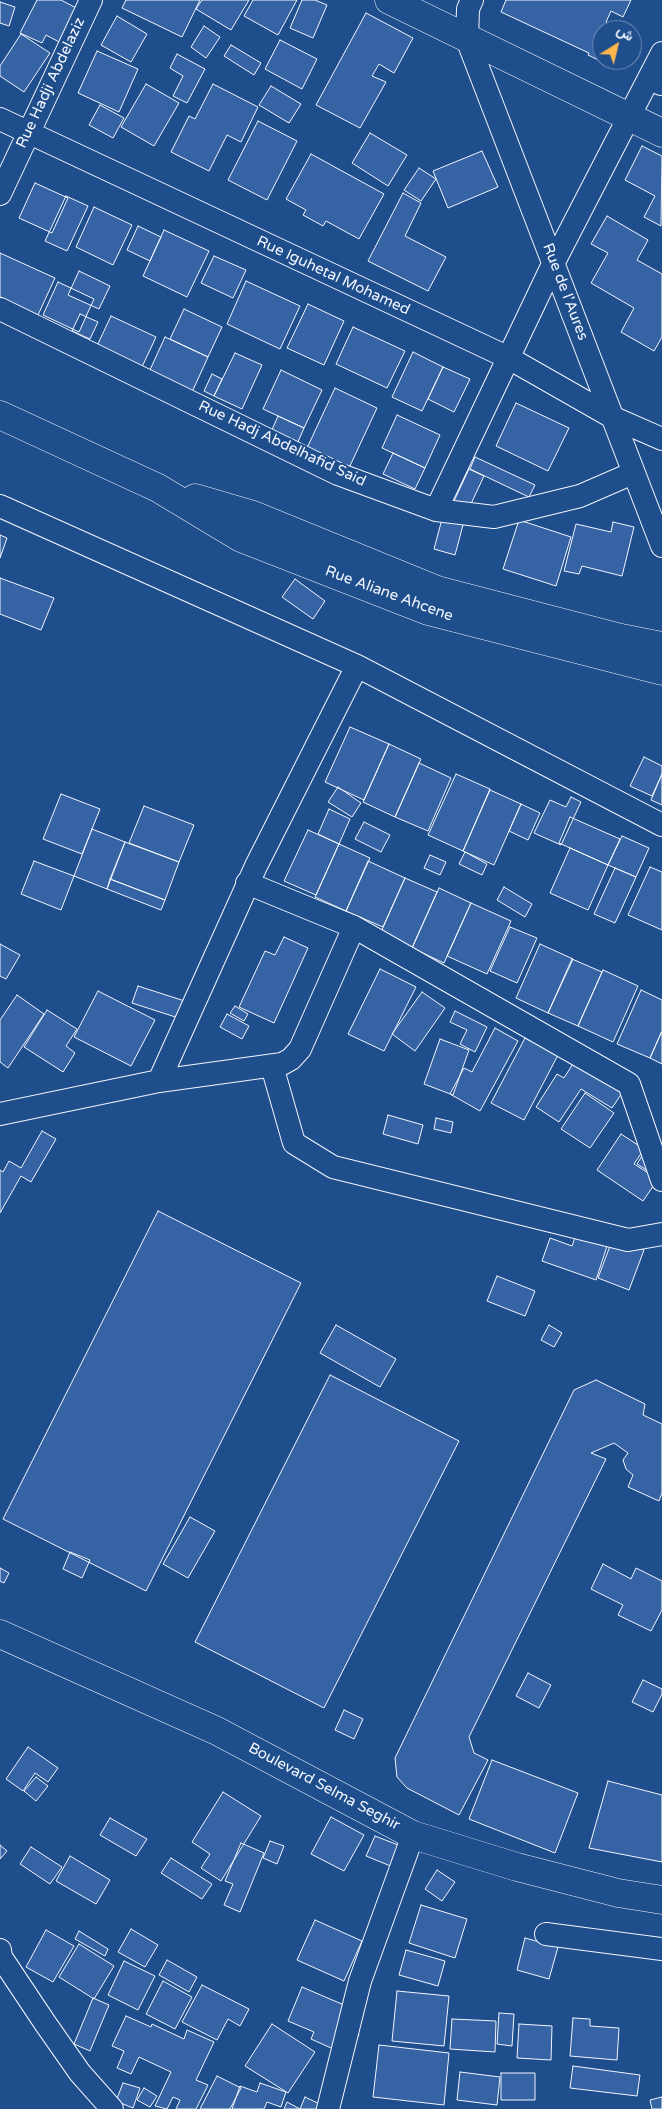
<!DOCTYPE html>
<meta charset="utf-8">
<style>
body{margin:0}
#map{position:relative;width:662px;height:2109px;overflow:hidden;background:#1f4e8c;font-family:"Varela Round",Vazirmatn,sans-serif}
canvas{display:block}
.north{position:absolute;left:592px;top:20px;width:50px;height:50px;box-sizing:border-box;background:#1f4e8c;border:1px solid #7391ba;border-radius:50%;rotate:36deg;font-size:14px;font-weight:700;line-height:20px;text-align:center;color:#f2f6ff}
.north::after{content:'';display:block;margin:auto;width:18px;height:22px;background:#ffb74d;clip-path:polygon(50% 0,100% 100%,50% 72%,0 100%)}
</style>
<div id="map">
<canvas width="662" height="2109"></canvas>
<div class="north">ش</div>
</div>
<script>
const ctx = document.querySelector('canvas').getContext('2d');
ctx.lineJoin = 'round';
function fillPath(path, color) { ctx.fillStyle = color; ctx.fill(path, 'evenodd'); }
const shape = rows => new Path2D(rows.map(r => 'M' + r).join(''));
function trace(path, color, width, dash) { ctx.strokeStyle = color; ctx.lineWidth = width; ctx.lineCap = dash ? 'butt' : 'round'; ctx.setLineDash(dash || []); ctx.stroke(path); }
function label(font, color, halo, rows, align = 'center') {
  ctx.font = font + ' "Varela Round",sans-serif'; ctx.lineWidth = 4; ctx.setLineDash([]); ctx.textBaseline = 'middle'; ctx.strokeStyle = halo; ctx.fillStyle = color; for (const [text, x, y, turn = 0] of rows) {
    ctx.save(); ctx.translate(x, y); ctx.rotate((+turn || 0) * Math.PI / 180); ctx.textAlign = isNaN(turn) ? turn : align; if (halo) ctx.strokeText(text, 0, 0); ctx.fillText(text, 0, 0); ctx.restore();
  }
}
const building = shape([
 [37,0,61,0,80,10,63,44,46,35,42,43,20,33,37,0],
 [126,0,200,0,182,37,122,8,126,0],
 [202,0,249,0,231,30,196,9,202,0],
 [253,0,297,0,278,35,244,16,253,0],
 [302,0,315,0,327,5,313,38,290,28,302,0],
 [506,0,631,0,623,17,611,11,606,22,623,30,602,30,602,60,614,60,611,66,588,55,589,53,501,12,506,0],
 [0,2,15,7,9,26,0,23,0,2],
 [366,13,413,38,394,73,379,64,372,76,386,82,360,128,316,105,366,13],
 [117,16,147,34,131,62,101,45,117,16],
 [204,26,220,37,206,58,191,47,204,26],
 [21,34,50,53,24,92,0,76,0,66,21,34],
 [280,40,317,59,302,89,265,69,280,40],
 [231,45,261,63,254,75,224,56,231,45],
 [97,51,138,69,119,112,78,93,97,51],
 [177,54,205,69,187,103,173,96,183,76,170,68,177,54],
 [146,84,179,103,154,146,121,127,146,84],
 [213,84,258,107,241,142,227,135,209,171,171,152,189,116,195,119,213,84],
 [271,86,301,104,289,123,259,105,271,86],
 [100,105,124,118,113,138,89,125,100,105],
 [258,121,297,141,267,200,228,180,258,121],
 [370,133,407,155,388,186,352,163,370,133],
 [642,146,662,156,661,226,644,217,655,196,625,180,642,146],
 [482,151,498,187,448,208,433,171,482,151],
 [311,154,384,194,359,239,326,221,323,226,303,215,306,210,286,199,311,154],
 [419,168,436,179,421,201,404,190,419,168],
 [35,183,68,198,52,233,19,218,35,183],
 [403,193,421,203,405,236,446,257,428,291,368,261,403,193],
 [66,196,88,206,67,251,45,241,66,196],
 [94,207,132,225,113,265,76,247,94,207],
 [607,216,648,240,637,260,662,274,662,337,654,351,621,332,634,308,591,283,608,253,591,244,607,216],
 [138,226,161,237,150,261,127,250,138,226],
 [164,230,209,251,187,297,143,276,164,230],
 [0,253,55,278,38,315,0,297,0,253],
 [214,256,246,270,233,298,201,283,214,256],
 [79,271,110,286,99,309,68,295,79,271],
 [246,281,300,306,280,349,227,324,246,281],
 [58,282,94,299,79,332,43,315,58,282],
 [308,304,344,321,324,365,287,348,308,304],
 [184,309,222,327,208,357,170,339,184,309],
 [80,314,98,322,90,339,72,331,80,314],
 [111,316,156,337,141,369,96,348,111,316],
 [353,327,405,351,387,388,336,364,353,327],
 [165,337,208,357,192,392,149,372,165,337],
 [413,352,443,367,422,411,392,397,413,352],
 [235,353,262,365,242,409,214,396,235,353],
 [443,367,470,379,454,412,428,399,443,367],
 [281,370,322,390,304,428,263,409,281,370],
 [212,374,222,379,214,396,204,391,212,374],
 [335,388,377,408,349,468,307,448,335,388],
 [516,403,569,428,548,471,496,446,516,403],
 [397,415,440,435,425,468,382,448,397,415],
 [278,416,304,428,297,444,271,432,278,416],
 [393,453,425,468,415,489,383,474,393,453],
 [475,457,535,485,529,497,470,469,475,457],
 [469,469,484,476,469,508,454,501,469,469],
 [442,519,463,525,455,555,434,549,442,519],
 [519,520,571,537,556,586,503,569,519,520],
 [613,522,634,527,622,576,582,566,579,574,564,571,576,524,611,532,613,522],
 [0,535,7,538,0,558,0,535],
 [0,578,54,598,41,630,0,614,0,578],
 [295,579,325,601,313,619,282,597,295,579],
 [350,727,389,744,364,800,325,782,350,727],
 [389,744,421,759,395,817,363,802,389,744],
 [644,757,662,766,662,774,652,796,630,786,644,757],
 [419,763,451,778,428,831,395,817,419,763],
 [456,774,490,789,463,851,428,835,456,774],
 [662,774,662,805,651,800,662,774],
 [338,787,361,803,352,817,328,802,338,787],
 [490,790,521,804,494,865,463,851,490,790],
 [61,794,100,809,82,854,43,839,61,794],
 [571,797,581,802,561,845,534,833,550,800,566,807,571,797],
 [521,804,540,813,528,840,509,831,521,804],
 [144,806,194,825,179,862,129,843,144,806],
 [329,809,350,819,339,844,318,834,329,809],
 [570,817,620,839,608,865,559,843,570,817],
 [364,822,390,835,381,852,355,839,364,822],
 [92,829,125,842,107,889,74,876,92,829],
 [308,830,339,844,316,895,284,881,308,830],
 [622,836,649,848,636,877,608,865,622,836],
 [125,842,179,862,165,900,110,879,125,842],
 [339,844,370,858,346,911,315,897,339,844],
 [570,848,608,865,588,910,550,893,570,848],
 [465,852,487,864,482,875,459,864,465,852],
 [430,855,446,862,440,875,424,868,430,855],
 [34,861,74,876,61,910,21,894,34,861],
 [368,861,405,878,383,927,346,911,368,861],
 [650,867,662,872,662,930,628,915,650,867],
 [615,868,636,877,615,923,594,914,615,868],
 [405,878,437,892,412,948,380,934,405,878],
 [110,879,165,900,161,910,107,889,110,879],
 [504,887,532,904,525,917,497,900,504,887],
 [439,888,471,903,444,963,412,948,439,888],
 [471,903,511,921,487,974,447,956,471,903],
 [510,927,537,938,517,983,490,971,510,927],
 [284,937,308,948,274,1023,239,1007,265,951,275,955,284,937],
 [0,944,20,955,6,979,0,976,0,944],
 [540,944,573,959,548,1013,516,998,540,944],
 [572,959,602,972,578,1026,548,1013,572,959],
 [380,969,416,987,384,1051,348,1034,380,969],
 [603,970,638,986,613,1042,578,1026,603,970],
 [138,986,197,1005,191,1022,132,1003,138,986],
 [641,990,662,1000,662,1031,650,1058,617,1044,641,990],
 [98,991,155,1020,131,1066,74,1037,98,991],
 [422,992,445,1008,415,1051,392,1034,422,992],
 [17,995,44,1014,8,1068,0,1062,0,1020,17,995],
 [235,1006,248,1014,244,1021,230,1013,235,1006],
 [47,1010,77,1029,66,1046,75,1053,63,1072,24,1047,47,1010],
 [455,1011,487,1027,475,1052,460,1044,467,1030,450,1022,455,1011],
 [227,1014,249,1026,242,1039,220,1027,227,1014],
 [495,1028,518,1041,480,1111,450,1094,464,1068,472,1072,495,1028],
 [661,1033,662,1033,662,1064,650,1058,661,1033],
 [525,1038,558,1055,524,1120,491,1103,525,1038],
 [440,1039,469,1050,453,1095,424,1084,440,1039],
 [574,1062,622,1093,612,1108,581,1089,559,1122,536,1107,557,1074,564,1078,574,1062],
 [585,1093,614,1113,590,1148,561,1129,585,1093],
 [388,1115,423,1125,418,1144,383,1134,388,1115],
 [436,1118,453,1122,451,1133,434,1129,436,1118],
 [42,1131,56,1139,31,1182,21,1176,0,1213,0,1170,3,1172,9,1161,21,1168,42,1131],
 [621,1134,644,1149,634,1164,658,1179,643,1201,597,1170,621,1134],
 [645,1151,653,1174,637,1164,645,1151],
 [158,1211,301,1283,146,1591,3,1519,158,1211],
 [578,1229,609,1240,596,1280,542,1261,550,1238,572,1246,578,1229],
 [613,1238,644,1250,629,1290,598,1278,613,1238],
 [497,1276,535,1291,525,1316,487,1301,497,1276],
 [336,1325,396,1359,380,1387,320,1353,336,1325],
 [549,1325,562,1333,554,1347,541,1340,549,1325],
 [330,1375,459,1441,324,1708,195,1642,330,1375],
 [596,1380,645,1404,643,1415,662,1424,662,1493,659,1501,628,1487,633,1475,626,1469,623,1460,628,1453,614,1443,591,1453,606,1459,469,1737,474,1753,488,1760,459,1815,407,1788,397,1777,395,1758,574,1390,596,1380],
 [190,1517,215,1531,188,1578,163,1564,190,1517],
 [70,1552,90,1560,82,1578,63,1569,70,1552],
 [603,1564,631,1579,636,1568,662,1581,662,1610,651,1631,618,1615,623,1605,591,1589,603,1564],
 [0,1568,9,1573,4,1583,0,1581,0,1568],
 [528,1673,551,1685,539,1708,516,1696,528,1673],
 [643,1680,662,1689,662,1694,653,1712,632,1702,643,1680],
 [344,1710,363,1719,354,1739,335,1730,344,1710],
 [28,1747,58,1768,48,1782,35,1773,23,1791,6,1779,28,1747],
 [492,1760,578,1793,555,1853,469,1819,492,1760],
 [36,1777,48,1786,36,1801,24,1791,36,1777],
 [608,1781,662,1795,662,1862,589,1848,608,1781],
 [223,1792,261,1816,221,1881,201,1868,210,1854,192,1842,223,1792],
 [331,1817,364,1835,344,1871,311,1854,331,1817],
 [110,1818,147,1839,136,1856,100,1835,110,1818],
 [375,1836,406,1848,398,1869,366,1856,375,1836],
 [270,1841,284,1846,277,1864,263,1858,270,1841],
 [241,1843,264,1853,240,1912,224,1905,233,1884,225,1881,241,1843],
 [0,1845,7,1851,0,1859,0,1845],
 [31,1847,62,1867,50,1884,20,1864,31,1847],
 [70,1856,110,1880,96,1904,56,1881,70,1856],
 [171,1858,212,1884,202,1899,161,1873,171,1858],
 [437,1870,455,1882,442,1901,425,1889,437,1870],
 [421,1905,467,1919,455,1958,409,1943,421,1905],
 [315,1920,362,1941,344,1981,297,1960,315,1920],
 [131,1929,158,1945,145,1967,118,1952,131,1929],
 [46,1930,74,1946,53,1982,26,1967,46,1930],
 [79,1931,108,1949,105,1956,75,1939,79,1931],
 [525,1938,558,1947,549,1979,517,1970,525,1938],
 [79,1944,114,1966,94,1999,59,1977,79,1944],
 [406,1950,445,1961,438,1986,399,1975,406,1950],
 [167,1960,197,1977,189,1992,159,1975,167,1960],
 [124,1961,155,1976,138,2010,108,1995,124,1961],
 [163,1981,192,1997,175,2029,146,2014,163,1981],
 [202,1985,249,2009,240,2026,228,2019,217,2040,182,2022,202,1985],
 [302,1987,358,2011,350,2030,359,2034,349,2056,311,2039,314,2032,288,2021,302,1987],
 [397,1991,449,1996,444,2046,392,2041,397,1991],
 [93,1998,109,2005,90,2051,74,2044,93,1998],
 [499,2013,514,2014,512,2046,497,2044,499,2013],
 [126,2016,151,2027,152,2024,184,2039,187,2030,214,2042,196,2080,208,2085,196,2109,176,2109,180,2100,173,2097,167,2109,155,2106,171,2072,139,2057,131,2074,117,2068,124,2051,112,2046,126,2016],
 [573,2018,590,2019,590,2026,619,2028,617,2060,570,2056,573,2018],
 [452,2019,496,2021,495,2052,450,2049,452,2019],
 [272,2024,315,2052,288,2093,245,2066,272,2024],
 [519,2024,552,2026,551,2060,517,2058,519,2024],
 [379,2045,449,2053,444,2105,373,2097,379,2045],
 [573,2066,640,2075,637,2096,570,2088,573,2066],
 [460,2072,500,2077,497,2105,457,2100,460,2072],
 [501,2073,535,2073,535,2100,501,2100,501,2073],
 [217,2076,241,2088,230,2109,200,2109,217,2076],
 [123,2083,140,2088,133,2108,116,2101,123,2083],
 [260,2083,286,2092,281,2107,267,2102,264,2109,232,2109,240,2086,257,2092,260,2083],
 [144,2088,157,2096,150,2107,137,2100,144,2088],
 [305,2097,330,2109,284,2109,287,2102,300,2109,305,2097],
 [662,2097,662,2109,652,2109,650,2100,662,2097]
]);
fillPath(building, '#3563a3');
trace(building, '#f2f6ff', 1);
const minor = shape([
 [472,0,468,9,467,39,662,546],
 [661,84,649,78,662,53],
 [0,119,507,357,614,418,662,439],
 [0,194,91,0],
 [0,309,338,474,436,510,494,517,580,496,633,473],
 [0,506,357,666,662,825],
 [436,510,554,262,649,78],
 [247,883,354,927,629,1084,662,1180],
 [272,1066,294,1143,333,1167,628,1240,662,1234],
 [159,1081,256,866,357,666],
 [0,1114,159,1081,282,1064,291,1059,300,1049,354,927],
 [546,1934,662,1949],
 [0,1950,1,1957,45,2023,80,2073,112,2109],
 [328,2109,360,1981,413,1835]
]);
const tertiary = shape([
 [389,0,662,133]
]);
const secondary = shape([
 [0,1634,217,1731,413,1835,517,1867,618,1893,662,1900]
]);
const primary = shape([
 [0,415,158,488,241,538,428,611,662,671],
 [195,498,253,515,437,590,621,638,662,646]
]);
trace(minor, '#f2f6ff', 24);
trace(tertiary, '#f2f6ff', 29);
trace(secondary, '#f2f6ff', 29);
trace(primary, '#f2f6ff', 29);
trace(minor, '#1f4e8c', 22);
trace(tertiary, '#1f4e8c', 28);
trace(secondary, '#1f4e8c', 28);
trace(primary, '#1f4e8c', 28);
label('15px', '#f2f6ff', '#1f4e8c', [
 ["Rue Hadji Abdelaziz",51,83,-65],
 ["Rue Iguhetal Mohamed",333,276,25],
 ["Rue de l'Aures",565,292,69],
 ["Rue Hadj Abdelhafid Said",282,444,25],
 ["Rue Aliane Ahcene",389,594,20],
 ["Boulevard Selma Seghir",324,1787,28]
]);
</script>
